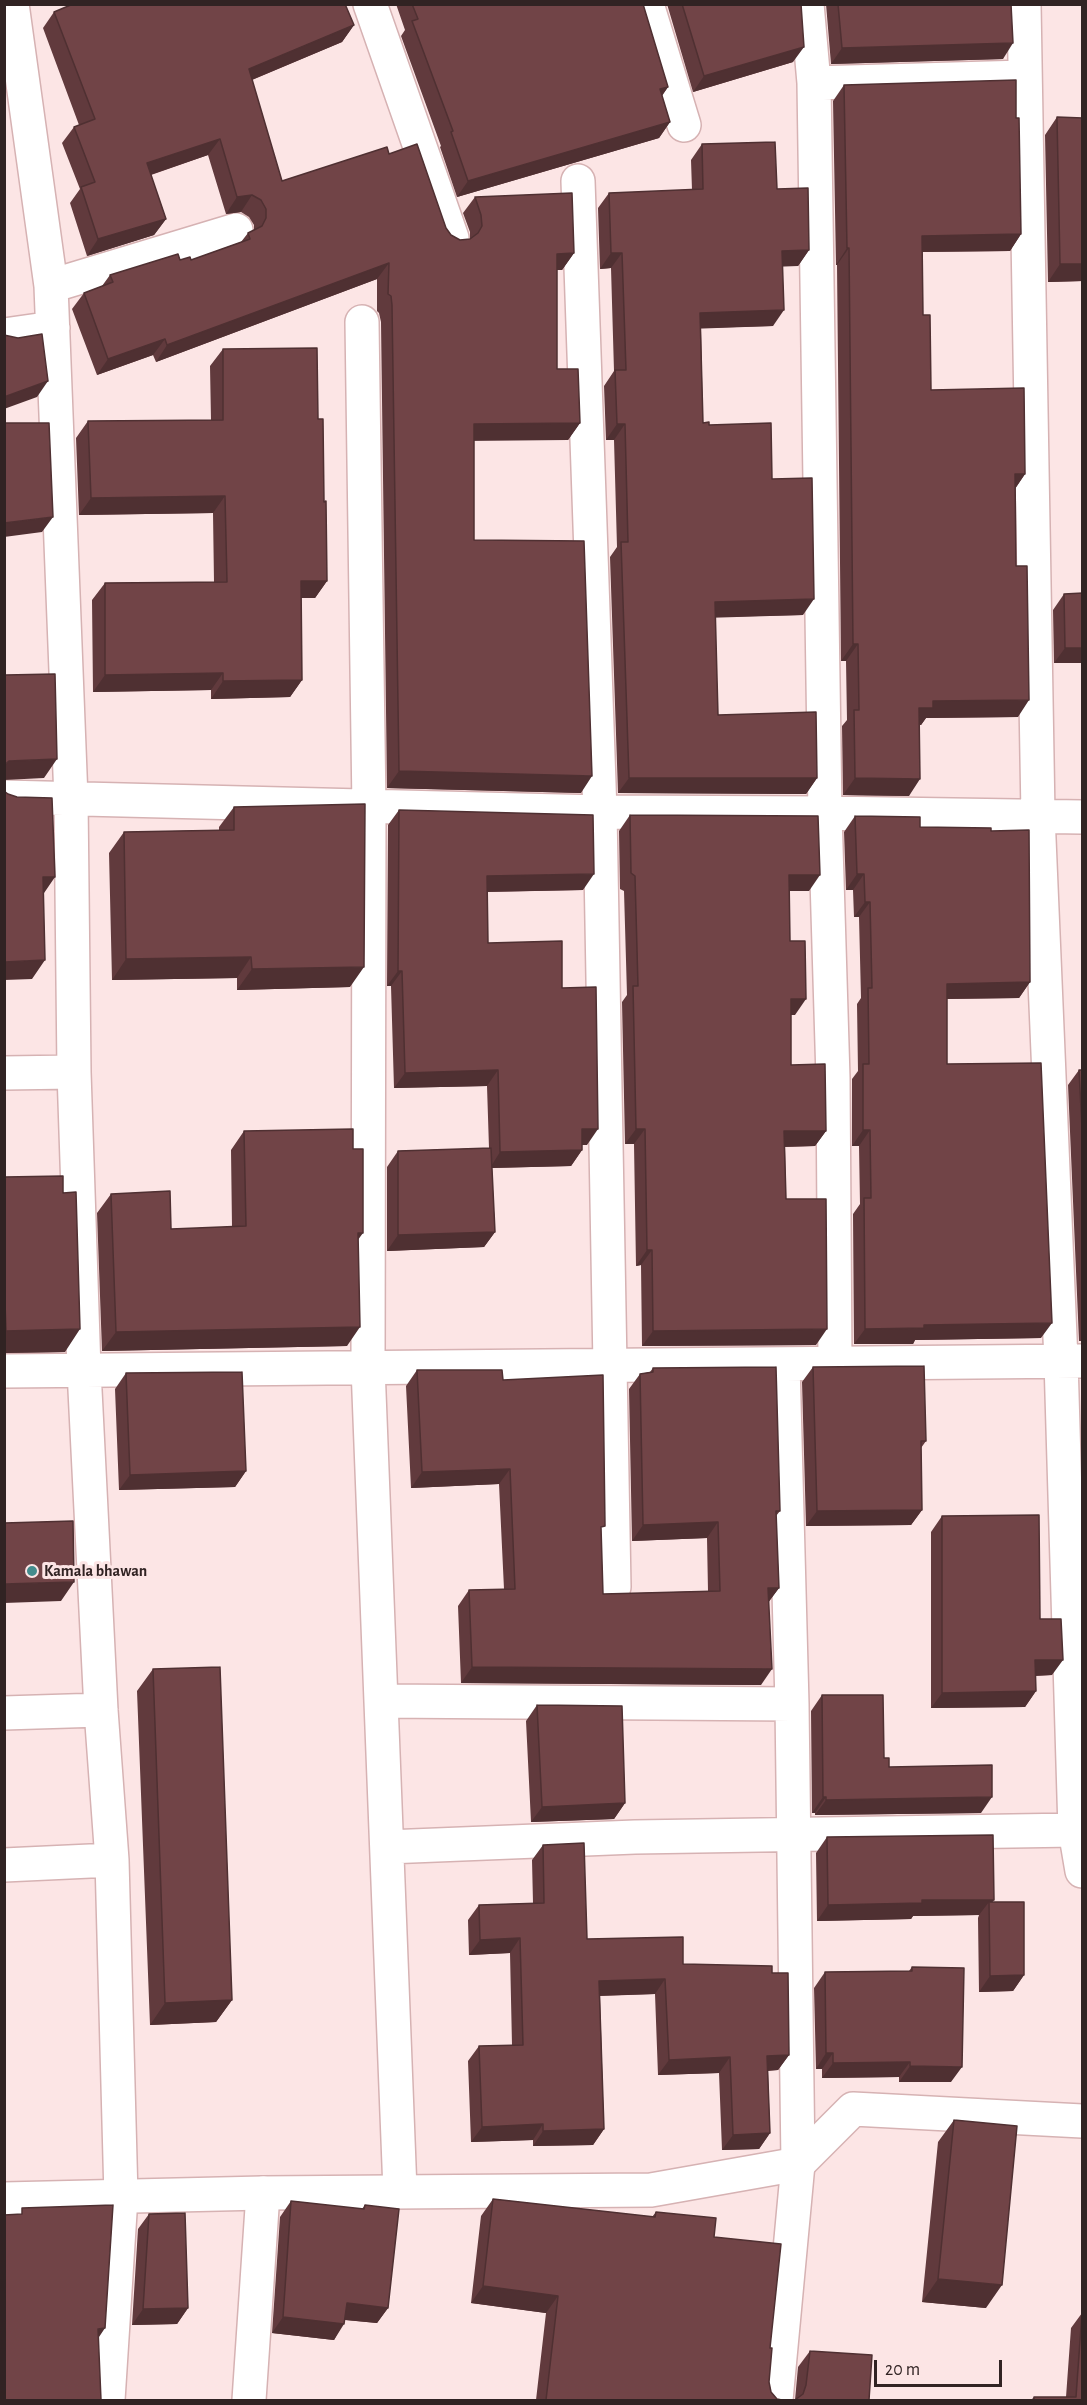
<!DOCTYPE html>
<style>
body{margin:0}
#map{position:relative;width:1087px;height:2405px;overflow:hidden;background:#fce5e5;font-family:"Alegreya Sans",sans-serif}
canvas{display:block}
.frame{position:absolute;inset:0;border:6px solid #312323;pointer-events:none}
.scale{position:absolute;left:874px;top:2360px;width:128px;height:27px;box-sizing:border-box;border:3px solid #312323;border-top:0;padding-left:8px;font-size:18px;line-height:21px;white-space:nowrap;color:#312323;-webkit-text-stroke:4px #fce5e5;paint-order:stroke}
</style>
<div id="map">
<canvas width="1087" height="2405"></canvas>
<div class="frame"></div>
<div class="scale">20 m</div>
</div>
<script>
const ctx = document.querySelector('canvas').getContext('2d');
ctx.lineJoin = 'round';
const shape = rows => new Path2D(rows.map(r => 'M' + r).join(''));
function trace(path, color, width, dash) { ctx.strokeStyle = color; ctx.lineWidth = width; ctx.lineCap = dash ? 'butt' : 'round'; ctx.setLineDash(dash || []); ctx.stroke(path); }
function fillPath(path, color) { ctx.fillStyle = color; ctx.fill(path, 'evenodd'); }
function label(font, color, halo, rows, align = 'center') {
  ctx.font = font + ' "Alegreya Sans",sans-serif'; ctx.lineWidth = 6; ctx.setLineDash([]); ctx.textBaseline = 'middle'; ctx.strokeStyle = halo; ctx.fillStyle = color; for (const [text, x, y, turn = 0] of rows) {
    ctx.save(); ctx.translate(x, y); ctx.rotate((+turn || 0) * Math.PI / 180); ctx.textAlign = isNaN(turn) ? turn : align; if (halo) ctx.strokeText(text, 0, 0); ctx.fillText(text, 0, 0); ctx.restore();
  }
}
const minor = shape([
 [12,4,51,286,71,799,74,1072,84,1370,101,1710,112,1860,121,2197,108,2400],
 [370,4,452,238],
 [647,4,684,125],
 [807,4,814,83,1024,77],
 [1024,4,1038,815,1061,1361,1075,1830,1082,1871],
 [814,83,825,813,833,1078,835,1362],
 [578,181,600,812,614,1587],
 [51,286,236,230],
 [362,322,369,808,368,1367,400,2191],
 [4,335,53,328],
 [4,797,600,812,825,813,1082,817],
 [4,1073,74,1072],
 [4,1371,1082,1361],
 [381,1701,792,1704],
 [4,1713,101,1710],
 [387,1847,635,1837,1075,1830],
 [4,1865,112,1860],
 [249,2400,263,2193],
 [776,2400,798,2164,792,1704,783,1364]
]);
const tertiary = shape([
 [4,2199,263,2193,651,2190,798,2164,853,2109,1082,2121]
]);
trace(minor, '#d6b2b3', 36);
trace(tertiary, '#d6b2b3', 36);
trace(minor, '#fff', 33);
trace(tertiary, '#fff', 33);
fillPath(shape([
 [396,4,643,4,668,87,662,96,670,122,659,138,457,197,440,147,441,146,401,36,405,30],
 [667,4,801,4,793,62,693,92],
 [826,4,1011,4,1003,59,831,64],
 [54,12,354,25,342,42,252,80,282,181,389,154,451,235,460,240,470,239,470,232,463,213,475,197,574,253,562,270,557,270,557,369,580,423,568,440,474,440,474,540,581,793,387,788,381,322,379,313,377,311,377,279,156,362,153,355,97,375,72,309,84,293,102,286,110,275,180,260,191,260,241,242,248,233,254,230,254,225,249,217,241,212,226,214,208,155,151,175,166,219,154,235,87,256,70,203,80,189,62,143,74,127,79,125,43,28],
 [844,85,1016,118,1021,234,1010,251,922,252,923,315,931,390,1025,474,1015,489,1018,717,926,718,921,725,919,725,909,796,843,795,842,726,847,720,846,661,841,661,837,265,836,265,833,101],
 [1057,117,1083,281,1048,282,1045,135],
 [702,144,777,189,809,250,798,266,783,266,773,326,701,328,703,423,709,425,772,479,803,615,715,617,718,715,817,778,806,794,618,793,610,557,617,547,614,440,606,440,604,386,614,371,611,268,600,269,598,208,609,193,692,190,691,160],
 [223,349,318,419,324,502,327,581,315,598,301,598,302,680,290,697,211,699,211,690,93,692,92,600,105,583,214,582,213,513,79,515,76,438,88,421,211,420,210,366],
 [1083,593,1083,663,1054,663,1053,610,1064,594],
 [234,807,350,987,237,990,237,978,112,980,109,853,124,832,219,830,219,827],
 [399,810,583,890,487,892,488,943,562,988,587,1145,582,1145,582,1150,571,1166,492,1168,495,1232,484,1247,387,1251,387,1167,398,1151,489,1148,487,1086,394,1088,391,986,387,986,388,825],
 [630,815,809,891,789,891,790,941,795,1015,791,1015,791,1065,826,1131,815,1146,785,1147,786,1199,816,1345,642,1346,641,1265,636,1266,634,1144,625,1144,622,1002,627,995,624,891,620,889,619,831],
 [855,816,920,827,991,831,1030,982,1019,998,947,999,947,1064,1041,1338,915,1340,913,1344,854,1344,853,1214,860,1204,859,1146,852,1146,852,1079,858,1071,857,1004,861,998,859,917,854,917,853,890,846,890,844,832],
 [1079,1070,1083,1070,1083,1341,1079,1341,1068,1085],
 [244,1131,353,1149,358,1240,347,1346,102,1351,97,1213,111,1194,171,1229,232,1227,231,1150],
 [4,1177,65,1352,4,1353],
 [813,1367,926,1441,921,1448,922,1510,911,1525,806,1526,802,1382],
 [653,1368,780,1511,776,1516,779,1588,769,1601,761,1685,461,1683,458,1606,469,1590,504,1589,499,1484,411,1488,406,1386,417,1370,503,1380,601,1533,603,1594,708,1591,707,1538,632,1541,629,1389,640,1374,650,1372],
 [126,1373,246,1471,235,1487,119,1490,115,1389],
 [942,1516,1040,1619,1052,1675,1036,1676,1036,1691,1025,1707,931,1708,931,1532],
 [153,1669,232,2000,216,2022,150,2025,137,1691],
 [822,1695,884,1758,889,1767,981,1813,815,1815,815,1813,812,1813,811,1711],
 [537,1705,625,1803,614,1819,531,1822,526,1721],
 [827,1837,992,1902,1024,1975,1013,1991,979,1992,978,1918,979,1915,913,1916,911,1919,817,1921,816,1853],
 [543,1845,587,1939,683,1964,772,1973,789,2055,778,2070,768,2071,770,2133,759,2149,722,2150,719,2073,658,2075,655,1994,600,1996,604,2129,593,2145,533,2146,533,2140,471,2142,468,2061,479,2046,512,2045,510,1953,469,1955,468,1920,479,1905,533,1903,532,1860],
 [912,1967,951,2082,899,2082,899,2077,822,2078,822,2069,816,2069,814,1988,825,1972,909,1971],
 [954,2120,986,2308,922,2302,938,2142],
 [493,2199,652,2217,656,2212,714,2237,770,2348,769,2382,771,2392,777,2399,782,2400,536,2400,546,2313,471,2303,481,2216],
 [291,2201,362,2209,365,2205,388,2308,377,2323,345,2320,334,2340,272,2333,280,2217],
 [149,2214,188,2308,177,2324,132,2325,138,2229],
 [1082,2313,1083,2400,1031,2400,1034,2397,1066,2397,1071,2328],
 [810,2351,869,2400,795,2400,798,2367]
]), '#613a3d');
fillPath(shape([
 [354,25,342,42,237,86,249,69],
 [1013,43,1003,59,831,64,842,48],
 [804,47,793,62,693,92,704,76],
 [668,87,657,102,660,89],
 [670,122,659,138,457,197,468,181],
 [220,139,208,155,135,180,147,163],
 [252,195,241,212,226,214,237,197],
 [166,219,154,235,87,256,98,239],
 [1021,234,1010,251,910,252,922,236],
 [847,248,849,248,837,265,836,265],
 [809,250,798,266,771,267,782,251],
 [574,253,562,270,546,270,557,254],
 [611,253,622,253,611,268,600,269],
 [389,263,377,279,156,362,167,345],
 [1060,264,1083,264,1083,281,1048,282],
 [784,310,773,326,689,329,700,313],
 [165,339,153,355,97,375,108,359],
 [48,381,37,397,4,409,4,397],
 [580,423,568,440,463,441,474,424],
 [617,424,625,424,614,440,606,440],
 [1015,474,1025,474,1014,490],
 [225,496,213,513,79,515,91,498],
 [53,517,42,532,4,537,4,523],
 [301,581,327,581,315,598,289,598],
 [814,599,803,615,704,618,715,602],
 [853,644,858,644,846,661,841,661],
 [1065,648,1083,648,1083,663,1054,663],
 [223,673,211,690,93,692,105,675],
 [302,680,290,697,211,699,223,681],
 [1029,700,1018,717,926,718,921,725,908,725,919,708,933,701],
 [57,759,44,778,4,780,4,765,9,761],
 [399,771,592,776,581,793,387,788],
 [629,778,817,778,806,794,618,793],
 [855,778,920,779,909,796,843,795],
 [594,874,583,890,476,892,487,876],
 [857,874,864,874,853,890,846,890],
 [789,875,820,875,809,891,778,891],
 [43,877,55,877,42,896],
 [865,902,870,902,859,917,854,917],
 [251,957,237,978,112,980,126,959],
 [45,960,32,979,4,980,4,962],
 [364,967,350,987,237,990,252,969],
 [398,971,402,971,391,986,387,986],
 [1030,982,1019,998,936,999,947,984],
 [791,999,806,999,795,1015,780,1015],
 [498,1070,487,1086,394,1088,405,1073],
 [582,1129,598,1129,587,1145,571,1145],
 [636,1129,645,1129,634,1144,625,1144],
 [863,1130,870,1130,859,1146,852,1146],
 [784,1131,826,1131,815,1146,773,1147],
 [582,1150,571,1166,490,1168,500,1152],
 [495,1232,484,1247,387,1251,398,1235],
 [358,1233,363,1233,349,1252],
 [647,1250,652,1250,641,1265,636,1266],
 [1052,1323,1041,1338,915,1340,913,1344,854,1344,865,1329,924,1325],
 [360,1327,347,1346,102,1351,116,1332],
 [80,1329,65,1352,4,1353,4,1333,6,1331],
 [827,1329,816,1345,642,1346,653,1331],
 [510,1469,499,1484,411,1488,422,1472],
 [246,1471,235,1487,119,1490,130,1475],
 [922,1510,911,1525,806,1526,817,1511],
 [718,1522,707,1538,632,1541,643,1525],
 [74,1582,61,1601,4,1603,4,1584],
 [768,1588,779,1588,768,1603],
 [1035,1660,1063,1660,1052,1675,1024,1676],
 [472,1667,772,1669,761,1685,461,1683],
 [1036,1691,1025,1707,931,1708,942,1693],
 [823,1797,826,1797,815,1813,812,1813],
 [992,1797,981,1813,815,1815,826,1800],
 [625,1803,614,1819,531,1822,542,1807],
 [922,1900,994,1900,989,1907,989,1902,979,1915,913,1916,911,1919,817,1921,828,1905],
 [520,1938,510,1953,469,1955,480,1940],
 [1024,1975,1013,1991,979,1992,990,1976],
 [665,1979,655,1994,589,1996,599,1981],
 [232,2000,216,2022,150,2025,165,2003],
 [826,2053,833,2053,822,2069,816,2069],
 [789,2055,778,2070,756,2071,767,2056],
 [730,2057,719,2073,658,2075,669,2060],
 [910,2062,899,2077,822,2078,833,2063],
 [910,2066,962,2067,951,2082,899,2082],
 [543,2124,533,2140,471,2142,482,2127],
 [604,2129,593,2145,533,2146,543,2131],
 [770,2133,759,2149,722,2150,733,2135],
 [938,2279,1002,2285,986,2308,922,2302],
 [483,2286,558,2296,546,2313,471,2303],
 [347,2303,388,2308,377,2323,336,2319],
 [188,2308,177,2324,132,2325,143,2309],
 [283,2317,344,2324,334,2340,272,2333],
 [105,2328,93,2346,98,2329]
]), '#4f3032');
const building = shape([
 [73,4,345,4,354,25,249,69,282,181,387,147,389,154,417,144,446,228,451,235,460,240,470,239,478,233,482,226,481,215,475,197,572,193,574,253,557,254,557,369,578,369,580,423,474,424,474,540,584,541,592,776,399,771,392,305,391,296,388,294,389,263,167,345,165,339,108,359,84,293,113,282,110,275,178,254,180,260,190,257,191,260,250,239,248,233,262,226,266,218,266,209,261,200,252,195,237,197,220,139,147,163,166,219,98,239,81,187,95,182,74,127,95,119,54,12,73,4],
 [412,4,643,4,668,87,660,89,670,122,468,181,451,132,453,131,412,21,418,19,412,4],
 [682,4,801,4,804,47,704,76,682,4],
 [838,4,1011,4,1013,43,842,48,838,4],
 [1016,80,1016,118,1019,118,1021,234,922,236,923,315,930,315,931,390,1024,388,1025,474,1015,474,1016,566,1027,566,1029,700,933,701,933,708,919,708,920,779,855,778,854,710,859,710,858,644,853,644,849,248,847,248,844,85,1016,80],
 [1057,117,1083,118,1083,264,1060,264,1057,117],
 [775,142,777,189,808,188,809,250,782,251,784,310,700,313,703,423,709,422,709,425,771,423,772,479,812,478,814,599,715,602,718,715,816,712,817,778,629,778,621,542,628,542,625,424,617,424,615,370,626,370,622,253,611,253,609,193,703,189,702,144,775,142],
 [42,334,48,381,4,397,4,335,18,338,42,334],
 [317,348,318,419,323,419,324,502,326,501,327,581,301,581,302,680,223,681,223,673,105,675,105,583,227,582,225,496,91,498,88,421,223,420,223,349,317,348],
 [4,423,49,423,53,517,4,523,4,423],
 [1083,593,1083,648,1065,648,1064,594,1083,593],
 [4,671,5,675,55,674,57,759,9,761,4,765,4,671],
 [4,791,8,794,17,797,52,798,55,877,43,877,45,960,4,962,4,791],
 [365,804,364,967,252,969,251,957,126,959,124,832,234,830,234,807,365,804],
 [399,810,593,815,594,874,487,876,488,943,562,941,562,988,596,987,598,1129,582,1129,582,1150,500,1152,498,1070,405,1073,402,971,398,971,399,810],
 [630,815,818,816,820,875,789,875,790,941,805,941,806,999,791,999,791,1065,825,1064,826,1131,784,1131,786,1199,826,1199,827,1329,653,1331,652,1250,647,1250,645,1129,636,1129,633,986,638,986,635,876,631,873,630,815],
 [855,816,920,817,920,827,991,828,991,831,1029,830,1030,982,947,984,947,1064,1041,1063,1052,1323,924,1325,924,1328,865,1329,864,1198,871,1198,870,1130,863,1130,863,1064,869,1064,868,988,872,988,870,902,865,902,864,874,857,874,855,816],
 [1079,1070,1083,1070,1083,1147,1079,1070],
 [353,1129,353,1149,363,1149,363,1233,358,1233,360,1327,116,1332,111,1194,170,1191,171,1229,246,1226,244,1131,353,1129],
 [491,1148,495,1232,398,1235,398,1151,491,1148],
 [63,1176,63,1193,76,1192,80,1329,6,1331,4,1275,4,1177,63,1176],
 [924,1366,926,1441,921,1441,922,1510,817,1511,813,1367,924,1366],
 [776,1367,780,1511,776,1511,779,1588,768,1588,772,1669,472,1667,469,1590,515,1589,510,1469,422,1472,417,1370,502,1370,503,1380,603,1375,605,1526,601,1527,603,1594,720,1591,718,1522,643,1525,640,1374,653,1372,653,1368,776,1367],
 [242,1372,246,1471,130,1475,126,1373,242,1372],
 [1039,1515,1040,1619,1061,1619,1063,1660,1035,1660,1036,1691,942,1693,942,1516,1039,1515],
 [73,1521,74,1582,4,1584,4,1523,73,1521],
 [220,1667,232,2000,165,2003,153,1669,220,1667],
 [822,1695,883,1695,884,1758,889,1758,889,1767,992,1765,992,1797,826,1800,826,1797,823,1797,822,1695],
 [537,1705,622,1706,625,1803,542,1807,537,1705],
 [993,1835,994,1900,922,1900,922,1903,828,1905,827,1837,993,1835],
 [584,1843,587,1939,683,1937,683,1964,772,1966,772,1973,788,1973,789,2055,767,2056,770,2133,733,2135,730,2057,669,2060,665,1979,599,1981,604,2129,543,2131,543,2124,482,2127,479,2046,523,2045,520,1938,480,1940,479,1905,544,1903,543,1845,584,1843],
 [989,1902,1024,1902,1024,1975,990,1976,989,1902],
 [912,1967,964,1968,962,2067,910,2066,910,2062,833,2063,833,2053,826,2053,825,1972,912,1971,912,1967],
 [954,2120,1017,2126,1002,2285,938,2279,954,2120],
 [493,2199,655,2217,656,2212,716,2218,714,2237,781,2244,770,2348,772,2348,769,2382,771,2392,777,2399,782,2400,546,2400,558,2296,483,2286,493,2199],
 [291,2201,364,2209,365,2205,399,2209,388,2308,347,2303,344,2324,283,2317,291,2201],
 [113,2205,105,2328,98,2329,101,2400,4,2400,4,2215,22,2214,22,2208,113,2205],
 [185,2213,188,2308,143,2309,149,2214,185,2213],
 [1082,2313,1083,2313,1083,2400,1034,2400,1034,2397,1076,2397,1082,2313],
 [810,2351,872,2355,869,2400,795,2400,803,2394,806,2385,810,2351]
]);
fillPath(building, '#714447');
trace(building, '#4f3032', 1.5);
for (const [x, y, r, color] of [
 [32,1571,6,"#448c8d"]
]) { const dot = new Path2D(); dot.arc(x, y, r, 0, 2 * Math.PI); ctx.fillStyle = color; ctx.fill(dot); trace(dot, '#fce5e5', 2); }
label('bold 16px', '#312323', '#fce5e5', [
 ["Kamala bhawan",44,1571]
], 'left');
</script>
